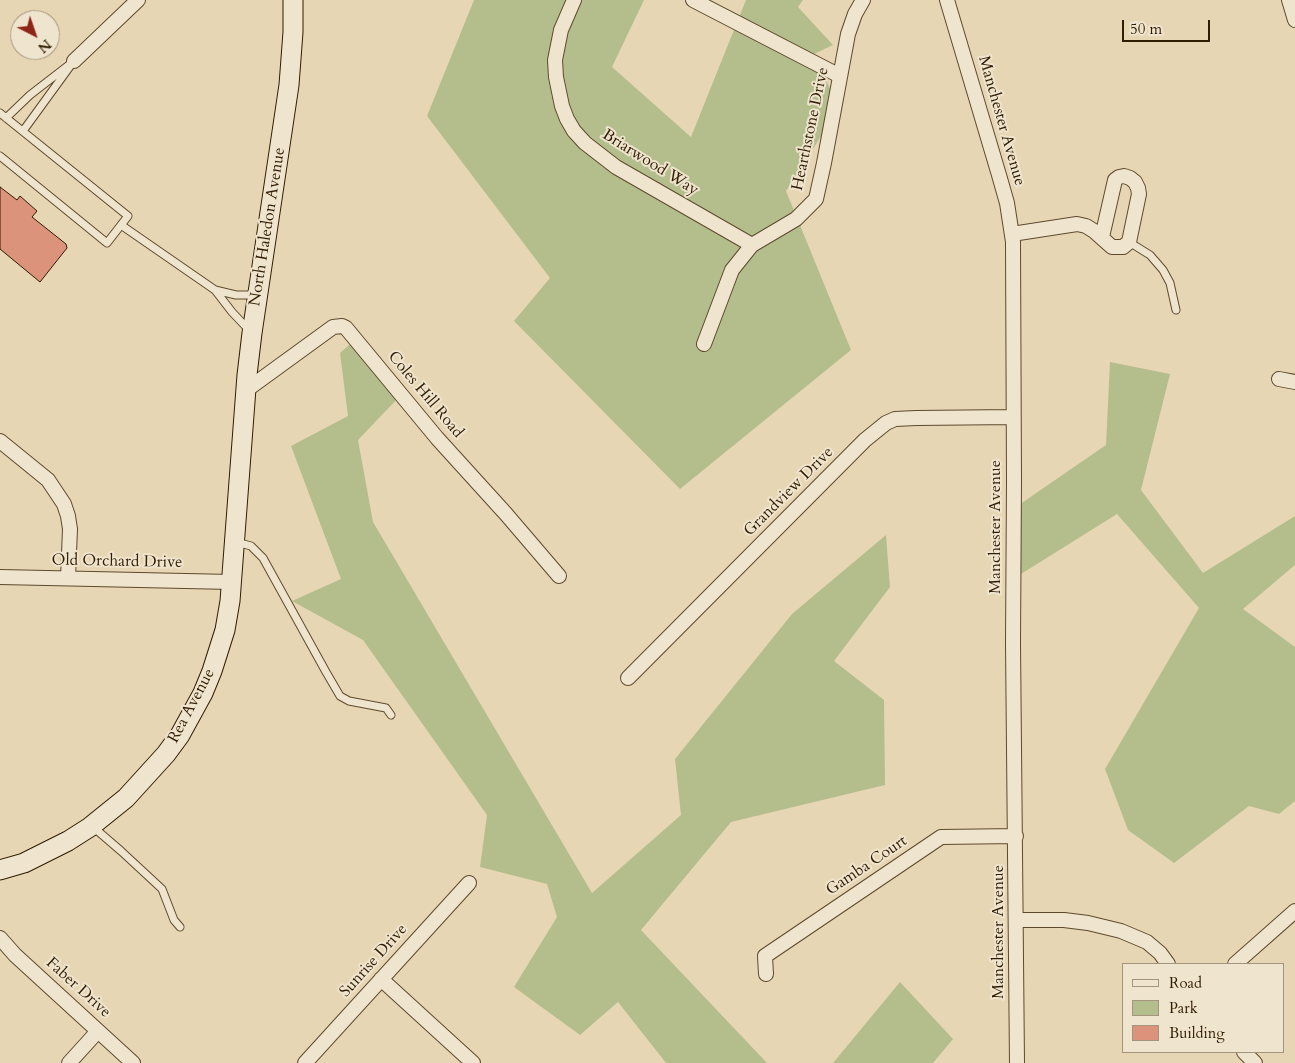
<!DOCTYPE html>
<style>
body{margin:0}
#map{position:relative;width:1295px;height:1063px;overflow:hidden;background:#e7d6b3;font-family:Cardo,serif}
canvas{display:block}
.legend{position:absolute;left:1122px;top:963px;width:162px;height:90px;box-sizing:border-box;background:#efe4ce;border:1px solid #a3947c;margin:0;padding:6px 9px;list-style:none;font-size:15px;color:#301c00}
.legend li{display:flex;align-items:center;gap:10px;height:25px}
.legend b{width:25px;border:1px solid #a3947c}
.north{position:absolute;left:10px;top:10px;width:50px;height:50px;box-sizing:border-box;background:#efe4ce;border:1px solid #a3947c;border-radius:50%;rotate:139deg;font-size:14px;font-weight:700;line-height:20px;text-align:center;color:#301c00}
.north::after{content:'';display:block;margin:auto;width:18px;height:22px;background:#8f2418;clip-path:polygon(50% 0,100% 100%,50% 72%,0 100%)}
.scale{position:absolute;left:1122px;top:20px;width:88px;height:22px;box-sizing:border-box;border:2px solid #301c00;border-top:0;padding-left:6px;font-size:15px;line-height:18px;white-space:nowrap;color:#301c00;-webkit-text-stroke:4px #efe4ce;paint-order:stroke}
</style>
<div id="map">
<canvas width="1295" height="1063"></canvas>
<ul class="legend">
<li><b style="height:6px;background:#efe4ce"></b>Road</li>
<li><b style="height:14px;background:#b4be8d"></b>Park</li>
<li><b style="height:14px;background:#dc937c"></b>Building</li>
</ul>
<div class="north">N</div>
<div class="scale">50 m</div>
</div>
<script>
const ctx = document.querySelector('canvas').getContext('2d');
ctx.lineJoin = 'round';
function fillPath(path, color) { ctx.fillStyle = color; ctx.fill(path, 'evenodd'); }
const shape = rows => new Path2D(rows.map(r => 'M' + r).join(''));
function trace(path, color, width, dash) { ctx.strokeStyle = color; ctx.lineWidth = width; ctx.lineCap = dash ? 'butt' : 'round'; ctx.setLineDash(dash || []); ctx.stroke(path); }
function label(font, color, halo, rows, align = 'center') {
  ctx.font = font + ' Cardo,serif'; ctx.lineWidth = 4; ctx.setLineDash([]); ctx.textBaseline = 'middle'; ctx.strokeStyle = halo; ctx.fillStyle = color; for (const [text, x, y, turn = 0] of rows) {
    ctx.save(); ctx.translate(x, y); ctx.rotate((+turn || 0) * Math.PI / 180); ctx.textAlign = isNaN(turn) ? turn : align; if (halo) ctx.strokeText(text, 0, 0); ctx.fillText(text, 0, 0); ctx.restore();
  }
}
fillPath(shape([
 [474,0,644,0,612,67,691,137,746,0,803,0,798,7,833,45,814,54,839,108,786,191,851,350,680,489,514,321,550,278,427,116],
 [356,339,401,395,358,440,373,522,592,893,681,815,675,759,792,614,886,535,890,587,834,661,884,700,885,785,731,822,641,930,767,1063,666,1063,618,1002,580,1035,514,987,557,917,547,884,480,867,487,815,363,640,292,601,341,579,291,446,348,416,340,353],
 [1110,362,1170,374,1141,490,1203,573,1295,516,1295,565,1243,609,1295,647,1295,801,1279,814,1249,806,1174,863,1128,830,1105,769,1199,608,1117,514,1013,579,1013,509,1106,445],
 [900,982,953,1039,933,1063,833,1063]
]), '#b4be8d');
const building = shape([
 [0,187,17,200,20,196,37,211,32,217,66,244,67,248,40,282,0,249,0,187]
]);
fillPath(building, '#dc937c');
trace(building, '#301c00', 1);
const lane = shape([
 [0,113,128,216,121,225,215,290],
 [6,118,30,95,74,61],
 [23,131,71,65],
 [0,156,107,243,121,225],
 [1129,242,1150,255,1163,270,1170,283,1176,310],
 [249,330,232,312,215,290,236,295,257,295],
 [236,542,251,546,263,558,326,672,340,696,349,701,386,708,391,715],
 [92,826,121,851,162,889,174,920,180,927]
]);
const street = shape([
 [574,0,561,30,555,60,556,77,562,106,567,119,574,131,585,143,616,167,752,245],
 [693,0,840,76],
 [947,0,999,175,1007,203,1013,242,1014,481,1013,643,1017,1063],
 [1289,0,1295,20],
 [74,61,138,0],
 [1012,234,1077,224,1086,226,1094,231,1112,247,1123,247,1129,242,1139,194,1138,188,1135,182,1130,178,1124,176,1119,177,1115,180,1102,237],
 [704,344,732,270,752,245,796,219,816,199,824,163,848,34,855,14,863,0],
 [1279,379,1295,382],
 [245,391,333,327,342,326,346,328,437,438,506,514,559,576],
 [0,441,48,480,64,504,68,516,70,529,68,578],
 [0,577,232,582],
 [628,678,865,440,886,423,895,419,916,418,1013,417],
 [1016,920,1064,920,1088,923,1121,931,1147,942,1160,953,1168,964],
 [0,938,15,955,133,1063],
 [1235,964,1295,911],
 [766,974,765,956,941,837,1016,836],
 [381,979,473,1063],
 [1244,1052,1255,1063],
 [69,1063,98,1031],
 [305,1063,469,883]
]);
const secondary = shape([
 [0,870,24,863,68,841,90,827,126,798,166,754,180,735,203,693,212,671,225,630,230,601,247,375,252,333,289,85,293,32,293,0]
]);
trace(lane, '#5e4a2d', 9);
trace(street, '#5e4a2d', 16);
trace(secondary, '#301c00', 21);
trace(lane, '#efe4ce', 7);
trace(street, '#efe4ce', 14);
trace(secondary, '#efe4ce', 19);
label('16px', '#301c00', '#efe4ce', [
 ["Manchester Avenue",1001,121,74],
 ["Hearthstone Drive",811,129,-78],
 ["Briarwood Way",650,163,32],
 ["North Haledon Avenue",268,227,-81],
 ["Coles Hill Road",425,395,50],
 ["Grandview Drive",789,492,-45],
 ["Manchester Avenue",996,527,-90],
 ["Old Orchard Drive",117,562,1],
 ["Rea Avenue",192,706,-62],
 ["Gamba Court",867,866,-34],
 ["Manchester Avenue",999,932,-90],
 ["Sunrise Drive",374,961,-48],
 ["Faber Drive",78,988,42]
]);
</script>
